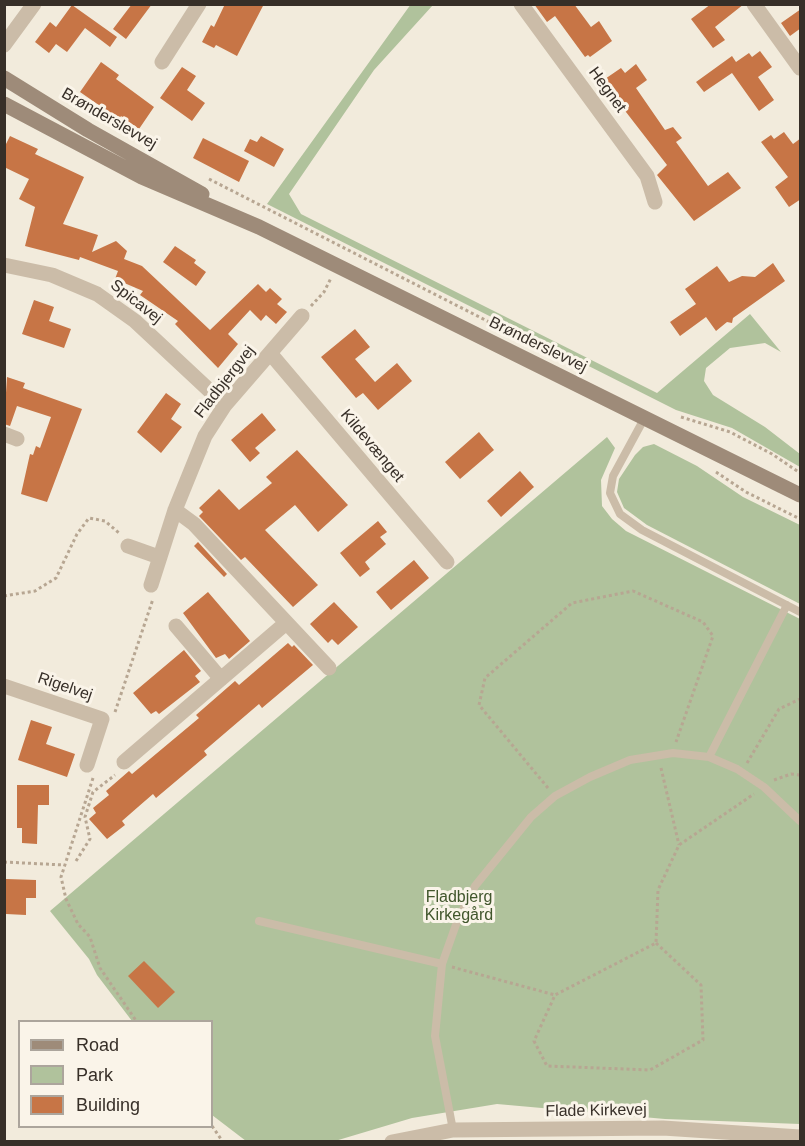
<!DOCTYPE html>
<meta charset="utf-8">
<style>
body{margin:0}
#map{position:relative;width:805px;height:1146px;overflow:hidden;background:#f2ebdc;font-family:Helvetica,sans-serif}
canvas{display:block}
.frame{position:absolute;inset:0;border:6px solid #372f28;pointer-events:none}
.legend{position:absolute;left:18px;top:1020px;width:195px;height:108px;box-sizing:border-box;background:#faf4e9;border:2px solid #aca59c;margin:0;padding:8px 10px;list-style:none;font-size:18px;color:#372f28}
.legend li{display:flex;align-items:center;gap:12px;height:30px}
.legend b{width:30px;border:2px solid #aca59c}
</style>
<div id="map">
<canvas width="805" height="1146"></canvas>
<div class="frame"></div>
<ul class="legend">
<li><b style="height:8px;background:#9e8b79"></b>Road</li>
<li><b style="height:16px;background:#b0c29c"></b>Park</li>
<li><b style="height:16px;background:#c77546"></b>Building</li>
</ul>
</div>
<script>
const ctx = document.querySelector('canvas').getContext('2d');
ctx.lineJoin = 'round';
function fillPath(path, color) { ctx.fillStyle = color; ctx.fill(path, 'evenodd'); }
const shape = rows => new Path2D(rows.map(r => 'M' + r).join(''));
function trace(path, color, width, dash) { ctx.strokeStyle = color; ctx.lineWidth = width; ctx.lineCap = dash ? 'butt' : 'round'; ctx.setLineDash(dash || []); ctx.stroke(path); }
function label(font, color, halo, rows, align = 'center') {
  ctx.font = font + ' Helvetica,sans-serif'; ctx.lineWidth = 6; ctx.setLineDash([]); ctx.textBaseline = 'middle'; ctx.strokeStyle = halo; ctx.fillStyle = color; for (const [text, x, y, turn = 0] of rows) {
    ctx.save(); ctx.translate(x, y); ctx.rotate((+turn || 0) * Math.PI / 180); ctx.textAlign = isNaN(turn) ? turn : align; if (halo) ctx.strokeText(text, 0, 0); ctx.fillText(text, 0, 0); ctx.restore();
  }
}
fillPath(shape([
 [411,4,433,5,374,70,289,194,301,214,657,393,750,314,781,352,765,343,730,348,706,368,704,381,713,395,765,427,800,454,800,467,732,428,676,410,267,204],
 [607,437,615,448,601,480,602,506,612,519,626,531,800,619,800,1124,665,1119,497,1104,412,1118,335,1141,246,1141,212,1115,212,1022,132,1021,97,975,89,959,50,911],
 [654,444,697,466,743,497,800,525,800,604,647,525,624,508,617,492,619,479,635,455,643,447]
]), '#b0c29c');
fillPath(shape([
 [132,4,152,4,126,39,113,29],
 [225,4,264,4,237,56,216,45,214,48,202,42,211,25,214,27],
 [534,4,574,4,591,27,599,21,612,41,590,57,588,55,585,57,555,16,547,22],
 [711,4,744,4,715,27,725,40,713,48,691,19],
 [72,5,117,37,110,47,85,28,67,52,56,44,49,53,35,42,50,22,56,27],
 [801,9,801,28,790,36,781,23],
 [760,51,772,67,758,77,774,100,759,111,732,73,704,92,696,82,732,56,736,62,749,53,752,57],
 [101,62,119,75,116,79,154,107,139,129,121,116,119,119,80,92],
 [636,64,647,80,636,88,665,130,673,127,682,138,676,142,708,186,728,172,741,188,694,221,657,175,667,165,602,81,621,68,625,73],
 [182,67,196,76,187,90,205,103,192,121,160,98],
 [784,132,793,144,801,138,801,199,789,207,775,187,788,177,761,142,771,135,774,139],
 [10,136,38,149,35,154,84,177,63,224,98,235,92,252,116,241,127,251,124,259,142,266,210,330,258,284,266,292,270,288,282,299,277,304,287,312,276,324,266,315,261,321,250,310,228,334,238,344,218,368,175,324,178,321,140,295,143,291,115,279,118,271,80,257,79,260,25,246,35,207,19,199,29,179,4,167,4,148],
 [261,136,284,149,274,167,244,151,250,139,257,142],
 [203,138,249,161,239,182,193,158],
 [175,246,196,260,194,263,206,272,196,286,163,262],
 [773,263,785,281,733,318,732,323,727,322,716,331,706,317,680,336,670,322,696,304,685,289,717,266,729,282,742,276,755,277],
 [34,300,54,307,49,321,71,329,64,348,22,334],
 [355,329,370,347,355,359,375,382,397,363,412,381,378,410,363,393,356,398,321,357],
 [7,377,25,383,23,388,82,409,47,502,21,494,30,454,33,455,36,446,40,448,51,417,17,406,10,426,4,424],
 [166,393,181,404,171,419,182,427,161,453,137,432],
 [262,413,276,430,255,448,260,453,250,462,231,440],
 [479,432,494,450,460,479,445,462],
 [297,450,348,505,318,532,295,505,265,530,318,585,293,607,245,557,241,560,199,516,203,512,199,508,219,489,239,510,272,483,266,477],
 [520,471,534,487,501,517,487,501],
 [378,521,387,532,380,537,386,544,365,562,370,569,360,577,340,553],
 [198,542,227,574,224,577,194,546],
 [414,560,429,578,391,610,376,592],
 [208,592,250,641,229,659,225,654,216,658,183,613],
 [334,602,358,627,338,645,332,639,328,643,310,624],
 [288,643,292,647,294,645,313,665,262,708,259,704,204,751,207,755,156,798,153,794,138,807,122,821,125,825,107,839,89,819,96,813,93,808,109,795,106,791,129,771,132,774,199,718,196,715,235,681,239,685],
 [184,650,201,671,195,676,200,682,159,714,156,711,151,714,133,693],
 [31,720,52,727,46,744,75,754,67,777,18,760],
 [17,785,49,785,49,805,38,805,37,844,22,843,22,828,17,828],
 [6,879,36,880,36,898,26,898,26,915,6,914],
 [144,961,175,992,158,1008,128,976]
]), '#c77546');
trace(shape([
 [209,179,497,326],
 [311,306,324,292,331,278],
 [681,417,730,432,772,454,800,473],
 [716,472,746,492,800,519],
 [4,596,35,591,56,578,77,534,89,518,105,521,119,533],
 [115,712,153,599],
 [747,763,779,709,800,699],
 [661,768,679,845],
 [93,778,61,877,66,899,78,924,90,937,100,968,137,1022],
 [774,780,791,774,800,775],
 [548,788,479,705,485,678,572,603,633,591,703,622,713,636,676,742],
 [76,861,90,839,85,817,93,792,115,775],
 [4,862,64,865],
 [656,943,701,985,703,1040,650,1070,547,1066,534,1041,555,995,656,943,658,890,679,845,754,794],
 [452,967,555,995],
 [212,1126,223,1142]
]), '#b7a692', 3, [3, 3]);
trace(shape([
 [645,417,613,476,610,493,620,514,642,530,800,612],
 [709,757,787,605],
 [259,921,442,964],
 [453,1130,435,1036,442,964,458,919,475,886,531,817,555,796,590,777,630,760,673,753,709,757,737,769,764,787,800,821]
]), '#cbbca8', 8);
trace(shape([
 [521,4,647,176,655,202],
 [754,4,800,68],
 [4,45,34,4],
 [162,62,199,4],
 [4,265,52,275,97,294,135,321,225,405],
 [270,353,447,562],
 [4,434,17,439],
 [175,510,194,524,329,668],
 [128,546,159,557],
 [151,585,175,510,205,436,225,405,302,316],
 [176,626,221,679],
 [4,686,102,719,87,765],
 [124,762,286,623],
 [392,1142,453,1130,663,1128,800,1137]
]), '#cbbca8', 15);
trace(shape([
 [4,78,88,130,202,194],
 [4,104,142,177,259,227,800,495]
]), '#9e8b79', 15);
label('16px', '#372f28', '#faf4e9', [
 ["Hegnet",607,90,54],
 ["Brønderslevvej",109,119,30],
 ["Spicavej",136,302,38],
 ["Brønderslevvej",538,345,26],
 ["Fladbjergvej",225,382,-52],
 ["Kildevænget",372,446,50],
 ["Rigelvej",65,687,19],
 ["Flade Kirkevej",596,1111,-1]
]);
label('16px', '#41562c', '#faf4e9', [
 ["Fladbjerg",459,898],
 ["Kirkegård",459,916]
]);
</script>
